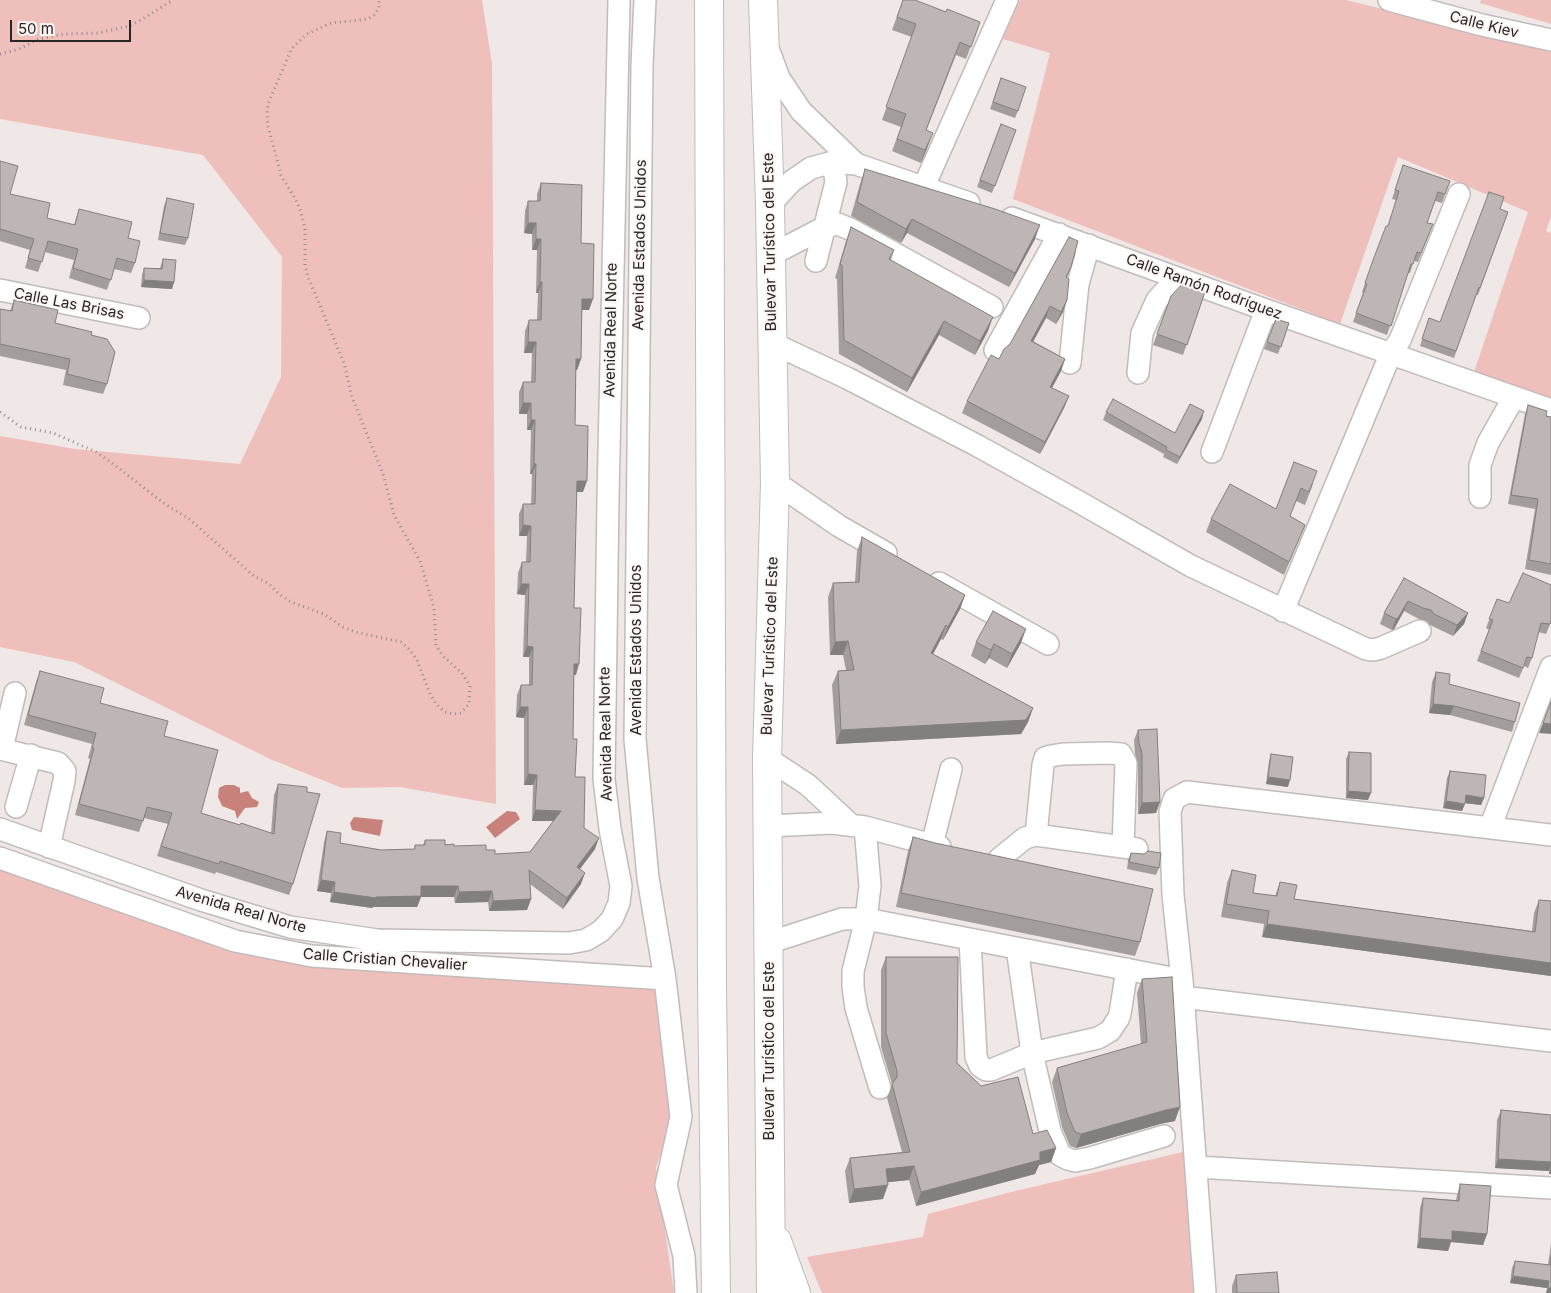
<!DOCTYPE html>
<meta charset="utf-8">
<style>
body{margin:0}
#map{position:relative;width:1551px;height:1293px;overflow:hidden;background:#efe8e7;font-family:Inter,sans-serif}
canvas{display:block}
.scale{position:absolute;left:10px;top:20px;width:121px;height:22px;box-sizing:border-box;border:2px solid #282525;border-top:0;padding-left:6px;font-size:15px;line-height:18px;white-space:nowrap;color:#282525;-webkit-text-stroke:4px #fcf5f4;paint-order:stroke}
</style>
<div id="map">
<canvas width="1551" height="1293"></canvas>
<div class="scale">50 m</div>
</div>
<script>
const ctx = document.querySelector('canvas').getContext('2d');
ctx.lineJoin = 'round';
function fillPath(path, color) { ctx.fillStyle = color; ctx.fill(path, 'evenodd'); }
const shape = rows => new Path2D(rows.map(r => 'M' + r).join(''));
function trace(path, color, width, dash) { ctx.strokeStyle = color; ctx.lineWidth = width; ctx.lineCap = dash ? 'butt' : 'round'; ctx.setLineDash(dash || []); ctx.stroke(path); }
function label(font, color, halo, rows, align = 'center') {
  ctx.font = font + ' Inter,sans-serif'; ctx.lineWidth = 4; ctx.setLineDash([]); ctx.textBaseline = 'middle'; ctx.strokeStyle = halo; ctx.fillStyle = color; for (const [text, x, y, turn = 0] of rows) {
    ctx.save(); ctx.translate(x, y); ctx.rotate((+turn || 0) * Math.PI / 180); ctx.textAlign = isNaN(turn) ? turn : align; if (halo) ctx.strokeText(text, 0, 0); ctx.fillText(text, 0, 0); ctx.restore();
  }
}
fillPath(shape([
 [0,0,482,0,492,64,496,804,400,787,342,788,270,759,74,662,0,647,0,436,75,449,240,464,281,377,282,257,203,155,0,119],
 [1020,0,1346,0,1551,51,1551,217,1546,231,1551,233,1551,404,1474,372,1528,212,1398,157,1340,324,1013,199,1050,53,1003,39],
 [1481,0,1551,0,1551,24,1480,3],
 [0,868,304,964,659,989,659,1027,671,1119,656,1168,674,1293,0,1293],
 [1183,1152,1193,1293,822,1293,807,1257,923,1237,928,1214,1011,1192]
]), '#efbfbb');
fillPath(shape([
 [225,785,234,785,240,788,240,793,248,791,252,798,259,802,257,807,245,808,237,819,235,811,222,806,218,797,219,788],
 [507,811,516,812,520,819,495,838,486,827],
 [354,817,383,820,380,836,352,830,350,823]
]), '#c8817b');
const minor = shape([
 [645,0,642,65,635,739,648,878,665,979,681,1117,666,1185,684,1256,686,1293],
 [1389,0,1482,25,1551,40],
 [769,51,779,78,801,111,856,164],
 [924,186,1007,0],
 [770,205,792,181,811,168,833,162,856,164,969,203],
 [1012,218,1266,310,1551,410],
 [771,255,825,227,838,224,852,230,992,307],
 [816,261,836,182,833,162],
 [0,290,139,318],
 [772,343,847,378,978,446,1079,502,1191,566,1366,649,1373,650,1381,648,1420,631],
 [995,350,1059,234],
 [1070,363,1078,284,1089,245],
 [1138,373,1142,333,1157,300,1177,278],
 [1212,452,1266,310],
 [775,482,839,526,886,553],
 [1480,497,1480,465,1488,443,1514,397],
 [939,583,1048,644],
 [1283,611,1391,353,1400,340,1459,194],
 [0,749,58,763,65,771,64,781,49,847],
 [2,749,15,693],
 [767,758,808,785,851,825],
 [16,807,31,755],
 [768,826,832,823,865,827,940,847],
 [865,827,870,886,866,919,853,971,853,987,856,1008,880,1088],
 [1490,828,1551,667],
 [0,829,201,900,290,927,377,940,569,943,586,940,601,931,612,919,619,903,621,886,610,829,604,779,608,498,619,0],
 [1036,835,1043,765,1045,758,1051,756,1063,754,1108,753,1121,754,1126,763,1123,847],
 [932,845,951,769],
 [0,858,235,941,312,956,665,979],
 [999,859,1025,838,1036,835,1137,849],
 [970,939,976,1057,980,1066,986,1070,991,1070,1032,1053,1017,948],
 [768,943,842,919,866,919,1182,980],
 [1127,969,1120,1014,1118,1019,1110,1031,1098,1038,1032,1053,1050,1131,1060,1155,1068,1159,1075,1161,1090,1158,1164,1136],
 [1183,997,1551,1041],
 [1197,1167,1551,1188],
 [1205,1293,1182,980,1173,895,1170,812,1174,799,1187,792,1551,835]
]);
const highway = shape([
 [709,0,712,987,716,1293],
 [763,0,770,205,775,482,767,758,771,1293],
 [777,1241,796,1293]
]);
trace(minor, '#c2bbbb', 24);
trace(highway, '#c2bbbb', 30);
trace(shape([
 [0,54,19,49,39,39,64,34,98,33,129,26,141,20,173,0],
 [0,412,21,427,53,433,96,452,116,466,166,505,188,518,254,576,269,584,279,594,291,602,324,614,343,627,355,632,401,642,410,650,417,660,430,694,436,704,445,712,454,714,461,713,469,704,470,686,462,673,444,657,436,646,434,608,420,561,394,515,383,474,352,397,344,363,308,277,305,265,305,229,301,212,297,202,281,175,268,126,267,114,268,104,291,50,296,44,307,34,331,23,368,19,374,15,379,8,379,0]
]), '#928d8c', 3, [1, 4]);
trace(minor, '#fff', 21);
trace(highway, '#fff', 28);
fillPath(shape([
 [903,0,946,12,980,22,966,59,956,55,926,131,928,146,921,163,892,151,901,127,882,120,912,37,892,30],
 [1001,78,1018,111,1015,118,990,109],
 [1001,124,1016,130,992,193,977,187],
 [0,161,10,194,47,218,74,225,79,209,128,238,135,263,131,273,114,269,107,290,69,278,74,260,45,252,38,272,25,268,30,250,0,241],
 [1403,165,1450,181,1442,203,1435,201,1427,223,1433,224,1418,262,1414,261,1410,273,1408,273,1387,335,1353,322,1363,293,1362,292,1370,269,1388,226,1396,200,1392,199],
 [865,169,1035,239,1009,287,907,233,901,243,851,216,860,184],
 [541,183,581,243,589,310,582,310,581,359,577,370,576,370,575,425,583,492,576,492,574,608,576,675,574,675,573,739,575,777,584,828,595,849,580,869,581,884,563,909,530,884,531,899,527,910,489,911,488,902,455,903,454,897,421,897,417,907,373,907,372,908,330,902,331,893,317,891,324,842,327,831,340,843,381,850,414,849,415,845,423,845,425,840,454,846,486,850,495,854,530,852,553,821,532,821,533,785,524,785,524,718,516,717,517,695,521,685,529,685,529,657,523,657,525,595,517,594,518,573,522,562,526,562,527,536,519,536,519,514,523,504,531,504,532,474,530,474,531,430,527,430,527,414,519,414,519,392,523,382,531,382,532,353,524,353,525,331,529,320,537,320,538,293,536,293,537,250,532,250,532,234,524,233,525,211,528,201,537,201,537,194],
 [167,198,188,238,185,245,158,240,164,206],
 [1500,209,1508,212,1478,295,1476,295,1454,358,1420,346,1429,318,1440,322],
 [851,227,894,250,891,260,988,331,975,355,939,335,907,392,839,354,837,279,835,278,846,241],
 [163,259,174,282,172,289,141,287,142,275,144,268,160,268],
 [1071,267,1067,277,1067,300,1063,312,1056,324,1046,318,1033,341,1065,359,1061,371,1052,388,1069,396,1064,408,1040,454,962,413,967,401],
 [1206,289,1183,355,1153,345,1171,296],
 [14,300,55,323,91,335,107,384,103,394,63,385,66,370,0,356,0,309,10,311],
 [1276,319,1289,323,1278,354,1264,349],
 [1528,405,1546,416,1551,417,1551,575,1525,569,1535,509,1508,504,1525,414],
 [1106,412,1175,433,1202,419,1177,464,1163,457,1164,454,1103,420],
 [1294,462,1313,484,1305,505,1296,501,1290,516,1305,525,1284,575,1206,532,1211,519,1276,509],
 [862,537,965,595,960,609,943,640,941,639,933,654,1033,708,1028,722,1021,734,836,744,832,685,838,671,846,670,843,655,830,655,828,597,833,583,855,582,857,551],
 [1404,578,1468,613,1464,624,1453,636,1430,625,1427,621,1419,619,1404,611,1394,629,1392,630,1380,624,1384,613],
 [1497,599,1551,622,1546,634,1538,632,1532,658,1528,668,1524,666,1519,678,1477,661,1489,630,1486,628],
 [976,642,1021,643,1007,668,989,658,985,664,971,656],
 [40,671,164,736,201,813,240,825,271,833,274,795,278,784,293,884,289,895,216,872,215,874,157,856,168,824,144,818,139,832,75,815,90,759,88,758,92,744,24,725,36,682],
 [1436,672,1449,684,1515,722,1512,732,1450,715,1429,713,1432,682],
 [1138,730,1160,802,1156,813,1138,814,1138,763,1135,754,1134,740],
 [1349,752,1368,800,1346,798,1346,759],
 [1271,754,1288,787,1266,784,1269,761],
 [1450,771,1484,798,1481,805,1465,803,1462,811,1443,808,1447,778],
 [913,837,1140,942,1135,956,896,907,908,851],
 [1131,853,1159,868,1156,875,1127,869,1128,860],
 [1232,870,1253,893,1275,896,1280,882,1294,899,1532,931,1534,913,1539,900,1551,976,1262,937,1264,924,1221,917,1227,883],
 [886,957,957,1063,981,1086,1033,1134,1056,1148,1051,1162,1039,1165,1035,1174,916,1206,909,1180,888,1182,883,1199,849,1203,845,1171,850,1158,902,1152,887,1098,892,1084,881,1047,881,970],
 [1142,979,1175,1121,1160,1124,1076,1148,1070,1146,1062,1127,1052,1082,1057,1068,1141,1044,1137,993],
 [1501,1110,1551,1115,1551,1174,1549,1174,1549,1171,1495,1168,1497,1120],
 [1460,1184,1487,1234,1483,1245,1451,1242,1448,1251,1417,1248,1420,1208,1423,1198,1456,1200,1457,1195],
 [1551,1243,1551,1293,1546,1293,1547,1288,1510,1283,1512,1268,1515,1261,1548,1265],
 [1236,1275,1279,1293,1232,1293,1232,1286]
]), '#a39d9c');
fillPath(shape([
 [933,133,928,146,921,163,925,150],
 [912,219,907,233,901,243,906,229],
 [528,223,536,223,532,234,524,233],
 [1040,225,1035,239,1009,287,1015,273],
 [536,239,541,239,537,250,532,250],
 [144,280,174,282,172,289,141,287],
 [540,282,542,282,538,293,536,293],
 [582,299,593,299,589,310,578,310],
 [1067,300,1063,312,1056,324,1061,312],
 [1050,306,1046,318,1027,353,1031,341],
 [993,317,988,331,975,355,980,341],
 [944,321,939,335,907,392,912,378],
 [528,342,536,342,532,353,524,353],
 [576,359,581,359,577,370,573,370],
 [1065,359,1061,371,1046,399,1050,387],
 [1069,396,1064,408,1040,454,1045,442],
 [523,403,531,403,527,414,519,414],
 [1204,411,1202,419,1177,464,1180,457],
 [531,420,535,420,531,430,527,430],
 [534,464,536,464,532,474,530,474],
 [577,481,587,481,583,492,573,492],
 [523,525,531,526,527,536,519,536],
 [521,584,529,584,525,595,517,594],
 [965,595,960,609,943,640,948,627],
 [1408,601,1404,611,1394,629,1392,630,1396,619],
 [1468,613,1464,624,1453,636,1457,625],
 [946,625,941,639,926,667,931,653],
 [1026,629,1021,643,1007,668,1012,654],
 [848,641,843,655,830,655,835,642],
 [994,644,989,658,985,664,991,650],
 [527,646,533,647,529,657,523,657],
 [574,664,579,664,576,675,570,674],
 [1433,704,1454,706,1450,715,1429,713],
 [520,707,528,707,524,718,516,717],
 [1033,708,1028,722,1021,734,836,744,841,730],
 [1543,723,1551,724,1551,734,1539,733],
 [528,774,537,775,533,785,524,785],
 [1268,777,1290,780,1288,787,1266,784],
 [1348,791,1371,793,1368,800,1346,798],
 [1466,795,1484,798,1481,805,1463,803],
 [1446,801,1465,804,1462,811,1443,808],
 [1160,802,1156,813,1138,814,1142,803],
 [535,810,561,811,557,821,532,821],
 [599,838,595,849,573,878,577,867],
 [585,873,581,884,563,909,567,898],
 [321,880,335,882,331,893,317,891],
 [421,886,458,886,454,897,421,897,417,907,373,907,372,908,330,902,334,892,376,897],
 [492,891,488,902,455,903,459,892],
 [531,899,527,910,489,911,493,901],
 [1267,924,1551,963,1551,976,1262,937],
 [1180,1107,1175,1121,1160,1124,1076,1148,1081,1134,1166,1110],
 [1056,1148,1051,1162,1039,1165,1035,1174,916,1206,921,1192,1040,1152],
 [1498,1159,1551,1162,1551,1165,1549,1171,1495,1168],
 [914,1166,909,1180,881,1183,886,1169],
 [1551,1167,1551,1174,1549,1174],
 [888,1185,883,1199,849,1203,854,1189],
 [1452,1231,1487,1234,1483,1245,1451,1242,1448,1251,1417,1248,1420,1238],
 [1513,1276,1549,1281,1547,1288,1510,1283],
 [1548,1288,1551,1288,1551,1293,1546,1293]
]), '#847f7f');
const building = shape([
 [903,0,915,0,946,12,947,9,980,22,971,47,960,42,926,130,933,133,925,150,897,139,906,114,886,107,916,24,897,17,903,0],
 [1001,78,1026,87,1018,111,993,102,1001,78],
 [1001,124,1016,130,995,186,980,180,1001,124],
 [0,161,18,166,10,194,50,203,47,218,75,225,79,209,132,222,128,238,140,241,135,263,117,258,111,280,73,268,78,249,48,241,42,262,28,258,34,239,0,229,0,161],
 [1403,165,1450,181,1445,194,1438,192,1427,223,1433,224,1421,253,1417,252,1413,264,1411,264,1391,326,1356,313,1367,284,1365,283,1373,260,1386,226,1388,226,1399,191,1395,190,1403,165],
 [865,169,995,209,1040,225,1015,273,912,219,906,229,857,202,865,169],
 [541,183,582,185,581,243,594,244,593,299,582,299,581,359,576,359,575,425,588,426,587,481,577,481,574,608,581,608,579,664,574,664,573,739,577,739,575,777,585,777,584,828,599,838,577,867,585,873,567,898,529,870,531,899,493,901,492,891,459,892,458,886,421,886,421,896,376,897,376,898,334,892,335,882,321,880,327,831,341,833,340,843,381,850,415,849,415,845,425,845,425,840,445,840,445,845,454,844,454,846,486,845,486,850,495,850,495,854,530,852,561,811,535,810,537,775,528,774,528,707,520,707,521,685,532,685,533,647,527,646,529,584,521,584,522,562,530,562,531,526,523,525,523,504,535,504,536,464,534,464,535,420,531,420,531,403,523,403,523,382,535,382,536,342,528,342,529,320,541,320,542,282,540,282,541,239,536,239,536,223,528,223,528,201,540,201,541,183],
 [1489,192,1504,197,1500,209,1508,212,1480,288,1479,287,1456,351,1422,339,1429,318,1440,322,1489,192],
 [167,198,194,204,188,238,160,233,167,198],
 [851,227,894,250,889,259,993,317,980,341,944,321,912,378,844,340,842,265,840,264,851,227],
 [1069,237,1078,241,1071,267,1066,277,1069,279,1067,300,1061,312,1050,306,1031,341,1065,359,1050,387,1069,396,1045,442,967,401,991,355,999,359,1004,349,1010,344,1069,237],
 [163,259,176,260,174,282,144,280,144,268,162,269,163,259],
 [1185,281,1206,289,1187,345,1157,334,1171,296,1185,281],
 [14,300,58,310,55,323,92,332,91,335,107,339,115,352,107,384,67,374,70,359,0,344,0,309,12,311,14,300],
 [1276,319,1289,323,1281,347,1267,342,1276,319],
 [1113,399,1175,433,1190,404,1204,411,1180,457,1166,450,1167,447,1106,412,1113,399],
 [1528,405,1547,411,1546,416,1551,417,1551,564,1529,560,1538,499,1511,495,1528,405],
 [1294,462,1317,471,1309,492,1301,488,1290,516,1305,525,1289,562,1211,519,1230,484,1276,509,1294,462],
 [862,537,965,595,948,627,946,625,931,653,1033,708,1026,720,841,730,838,671,854,670,848,641,835,642,833,583,859,582,862,537],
 [1523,573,1551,585,1551,621,1550,624,1541,623,1532,658,1527,657,1523,668,1481,651,1493,620,1489,619,1497,599,1509,603,1523,573],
 [1404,578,1468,613,1457,625,1434,614,1431,610,1423,608,1408,601,1398,618,1396,619,1384,613,1404,578],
 [993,611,1026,629,1012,654,994,644,991,650,976,642,993,611],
 [40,671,104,688,100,703,168,721,164,736,218,750,201,813,240,825,241,823,274,834,278,784,307,787,307,792,320,794,293,884,220,861,219,864,161,846,172,813,147,807,143,821,79,804,94,748,92,748,96,733,28,715,40,671],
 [1436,672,1450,674,1449,684,1520,703,1515,722,1454,706,1433,704,1436,672],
 [1551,702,1551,724,1543,723,1551,702],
 [1157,729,1160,802,1142,803,1142,753,1139,743,1138,730,1157,729],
 [1349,752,1371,753,1371,793,1348,791,1349,752],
 [1271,754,1293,757,1290,780,1268,777,1271,754],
 [1450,771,1486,775,1484,798,1466,795,1465,804,1446,801,1450,771],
 [913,837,935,843,1153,889,1140,942,901,893,913,837],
 [1148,851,1161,853,1159,868,1129,862,1131,853,1144,854,1148,851],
 [1232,870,1256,875,1253,893,1277,896,1280,882,1297,885,1294,899,1535,932,1539,900,1551,901,1551,963,1267,924,1269,911,1226,904,1232,870],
 [886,957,958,957,957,1063,981,1086,1018,1077,1033,1134,1047,1130,1056,1148,1040,1152,1040,1160,921,1192,914,1166,886,1169,888,1185,854,1189,850,1158,910,1152,892,1084,897,1077,897,1071,886,1033,886,957],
 [1172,977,1180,1107,1166,1110,1081,1134,1075,1132,1067,1113,1057,1068,1147,1042,1142,979,1172,977],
 [1501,1110,1551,1115,1551,1162,1498,1159,1501,1110],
 [1460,1184,1491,1186,1487,1234,1452,1231,1452,1240,1420,1238,1423,1198,1459,1201,1460,1184],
 [1551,1258,1551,1288,1548,1288,1549,1281,1513,1276,1515,1261,1550,1265,1551,1258],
 [1277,1272,1279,1293,1237,1293,1236,1275,1277,1272]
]);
fillPath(building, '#bdb6b5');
trace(building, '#847f7f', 1);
label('15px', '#282525', '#fcf5f4', [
 ["Calle Kiev",1484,25,14],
 ["Bulevar Turístico del Este",770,242,-91],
 ["Avenida Estados Unidos",640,245,-89],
 ["Calle Ramón Rodríguez",1204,287,20],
 ["Calle Las Brisas",69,304,11],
 ["Avenida Real Norte",611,330,-89],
 ["Bulevar Turístico del Este",770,646,-88],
 ["Avenida Estados Unidos",636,650,-90],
 ["Avenida Real Norte",606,734,-91],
 ["Avenida Real Norte",241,910,16],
 ["Calle Cristian Chevalier",385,960,4],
 ["Bulevar Turístico del Este",769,1051,-90]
]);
</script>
